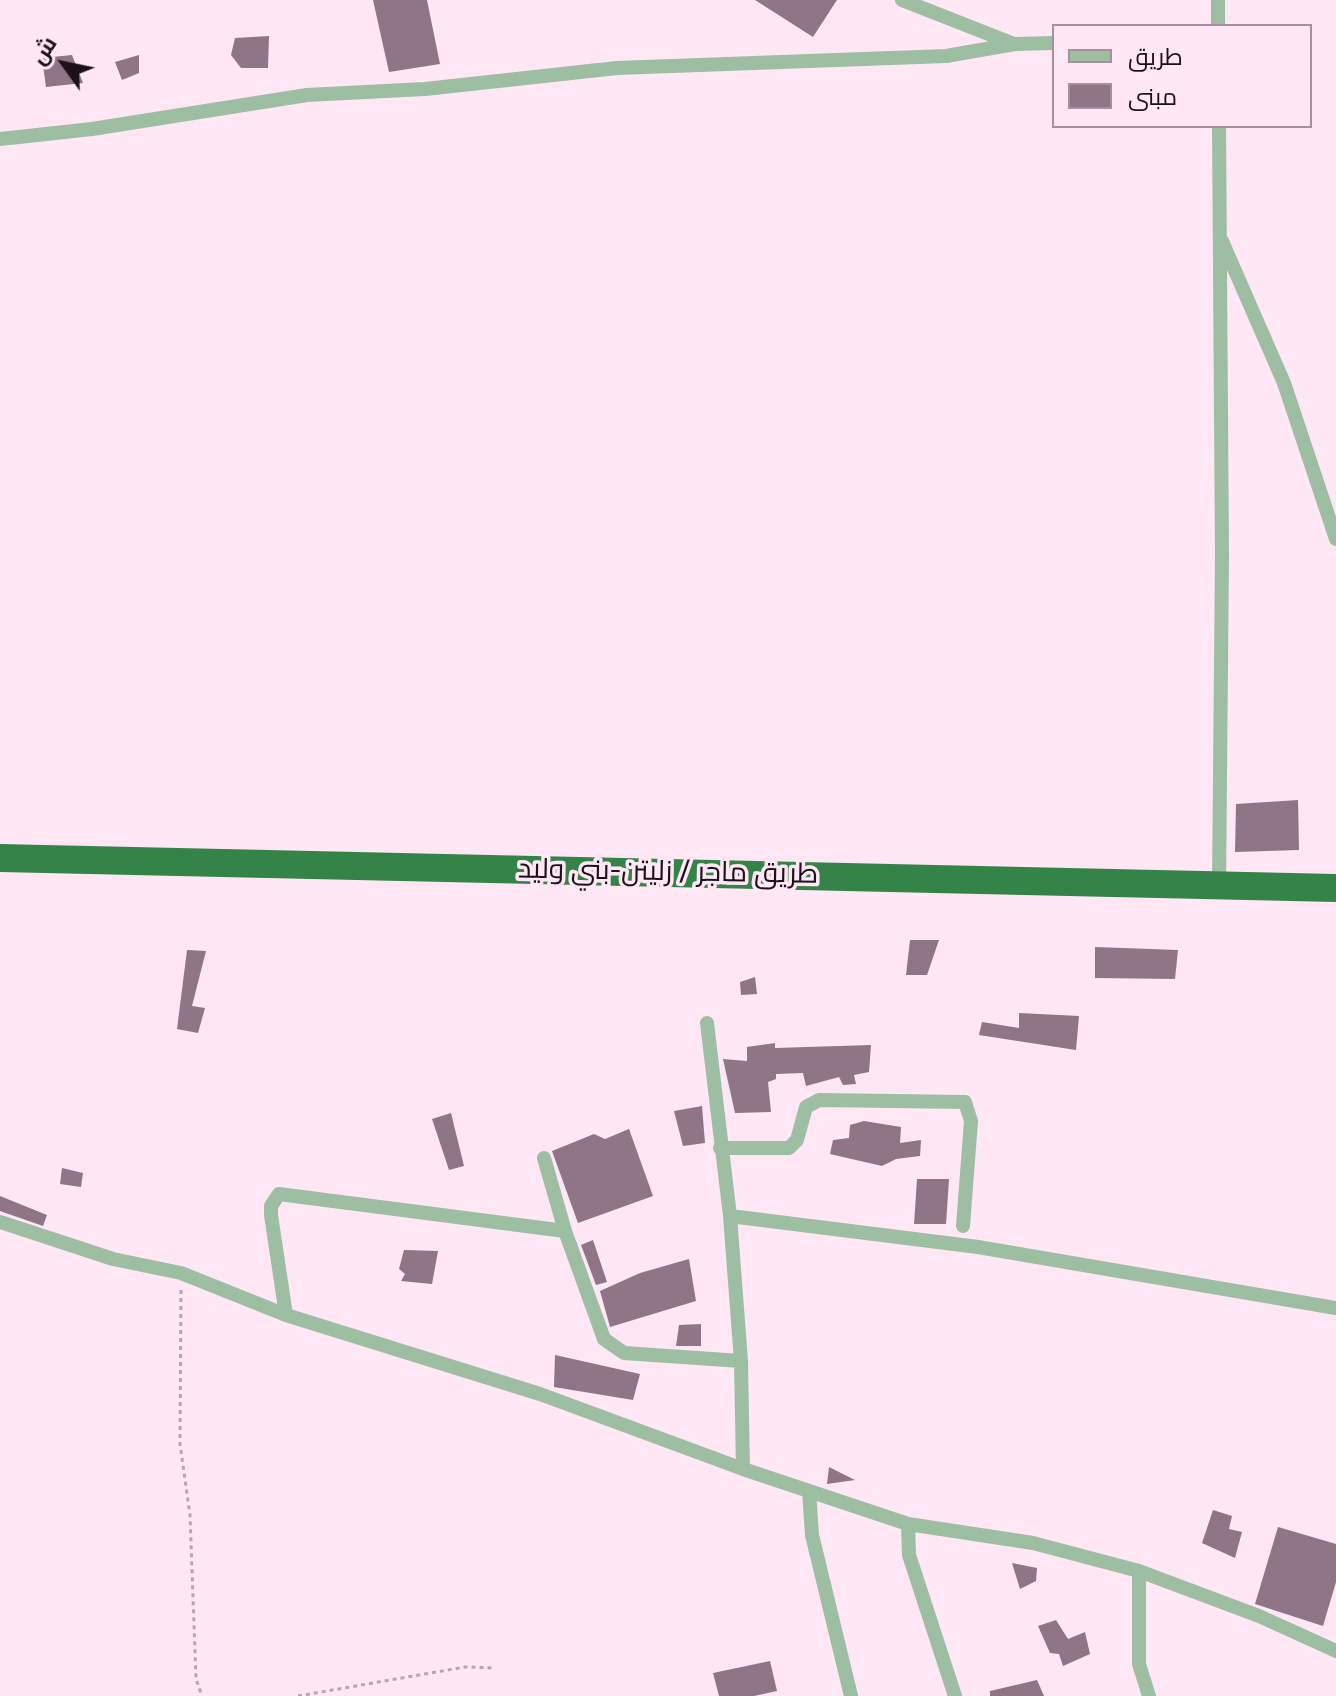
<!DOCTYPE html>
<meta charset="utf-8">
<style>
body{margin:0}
#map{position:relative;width:1336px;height:1696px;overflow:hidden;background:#ffe7f6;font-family:Figtree,Cairo,sans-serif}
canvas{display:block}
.legend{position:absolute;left:1052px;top:24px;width:260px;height:104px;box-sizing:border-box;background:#ffe7f6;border:2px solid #a4919d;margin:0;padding:10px 14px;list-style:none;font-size:24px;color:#1b1118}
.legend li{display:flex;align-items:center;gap:16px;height:40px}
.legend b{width:40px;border:2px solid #a4919d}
.north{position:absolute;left:24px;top:24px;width:80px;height:80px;-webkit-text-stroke:6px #ffe7f6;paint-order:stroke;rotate:303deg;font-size:22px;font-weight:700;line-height:32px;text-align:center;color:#1b1118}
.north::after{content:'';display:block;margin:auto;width:28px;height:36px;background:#1b1118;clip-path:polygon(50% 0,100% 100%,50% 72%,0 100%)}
</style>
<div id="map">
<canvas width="1336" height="1696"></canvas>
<ul class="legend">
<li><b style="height:10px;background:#9dbea2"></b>طريق</li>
<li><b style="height:22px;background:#8f7586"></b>مبنى</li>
</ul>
<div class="north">ش</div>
</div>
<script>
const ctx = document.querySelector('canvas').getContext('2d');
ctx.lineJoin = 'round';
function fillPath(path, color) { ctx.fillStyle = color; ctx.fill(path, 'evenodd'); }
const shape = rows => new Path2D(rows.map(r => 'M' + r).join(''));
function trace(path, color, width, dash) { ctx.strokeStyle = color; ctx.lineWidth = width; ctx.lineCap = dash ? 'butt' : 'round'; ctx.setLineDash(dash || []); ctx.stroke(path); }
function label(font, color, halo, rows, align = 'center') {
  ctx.font = font + ' Figtree,Cairo,sans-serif'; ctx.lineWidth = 7; ctx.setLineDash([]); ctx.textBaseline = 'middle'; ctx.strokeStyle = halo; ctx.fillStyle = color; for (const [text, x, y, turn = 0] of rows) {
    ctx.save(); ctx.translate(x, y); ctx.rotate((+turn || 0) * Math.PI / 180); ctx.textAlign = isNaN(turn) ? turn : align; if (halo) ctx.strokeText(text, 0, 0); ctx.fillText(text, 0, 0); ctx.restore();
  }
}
fillPath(shape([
 [373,0,427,0,440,64,389,72],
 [755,0,837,0,813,37],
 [269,36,268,68,241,68,231,55,235,38],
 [72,55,83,83,46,87,42,58],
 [139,55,139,73,122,80,115,62],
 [1298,800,1299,850,1235,852,1236,804],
 [910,940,939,940,927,975,906,975],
 [1095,947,1178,950,1175,979,1095,978],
 [187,950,206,951,192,1006,205,1008,198,1033,177,1029],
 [755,977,757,994,741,995,740,982],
 [1019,1013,1079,1016,1076,1050,979,1035,982,1022,1019,1028],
 [775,1043,775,1048,871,1045,869,1072,854,1075,856,1084,843,1085,839,1077,806,1086,803,1073,776,1074,776,1079,768,1082,771,1112,735,1113,723,1059,747,1061,747,1047],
 [702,1106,705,1143,683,1146,674,1111],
 [451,1113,464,1166,449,1170,432,1119],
 [864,1121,901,1127,900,1143,921,1140,920,1156,896,1159,882,1166,830,1154,833,1140,849,1138,850,1125],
 [629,1129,653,1196,578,1223,552,1151,594,1134,605,1139],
 [62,1168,83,1173,81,1187,60,1184],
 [917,1179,949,1179,946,1224,914,1224],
 [0,1196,47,1215,43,1226,0,1211],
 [593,1240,607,1282,596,1285,581,1245],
 [404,1250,438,1251,432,1284,401,1281,405,1274,399,1269],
 [689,1259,696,1301,610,1327,600,1291,640,1273],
 [701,1324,701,1346,676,1346,679,1325],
 [555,1355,640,1374,633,1400,554,1387],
 [829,1467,855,1480,827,1484],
 [1213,1510,1232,1516,1229,1529,1242,1532,1235,1558,1202,1543],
 [1278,1527,1336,1544,1336,1582,1323,1626,1255,1604],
 [1012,1563,1037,1568,1036,1581,1020,1589],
 [1056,1620,1068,1639,1085,1632,1090,1654,1063,1666,1059,1654,1050,1653,1038,1626],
 [770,1661,777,1691,754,1696,719,1696,713,1673],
 [1037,1680,1044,1696,990,1696,990,1691]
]), '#8f7586');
trace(shape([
 [181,1290,180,1444,190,1515,196,1679,202,1696],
 [298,1696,465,1667,495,1668]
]), '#b8a4b1', 3, [4, 4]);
trace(shape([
 [902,0,1014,44],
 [1218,26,1218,0],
 [1219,126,1222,555,1219,885],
 [0,139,92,129,307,95,425,89,617,68,946,56,1015,44,1054,43],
 [1222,241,1284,383,1336,539],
 [707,1023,730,1216],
 [720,1148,789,1148,797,1140,806,1107,819,1100,965,1102,971,1121,963,1226],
 [544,1158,565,1231,604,1339,624,1353,741,1361],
 [0,1222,113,1259,181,1273,286,1315,540,1394,743,1469,908,1524,1033,1543,1139,1571,1259,1616,1336,1651],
 [286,1315,271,1215,271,1206,279,1194,565,1231],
 [743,1469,741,1361,730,1216,978,1247,1336,1308],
 [809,1491,812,1535,851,1696],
 [908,1524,909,1555,955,1696],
 [1139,1571,1139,1664,1149,1696]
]), '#9dbea2', 14);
trace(shape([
 [0,858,1336,888]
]), '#348349', 28);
label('28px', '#1b1118', '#ffe7f6', [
 ["طريق ماجر / زليتن-بني وليد",668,872,1]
]);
</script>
